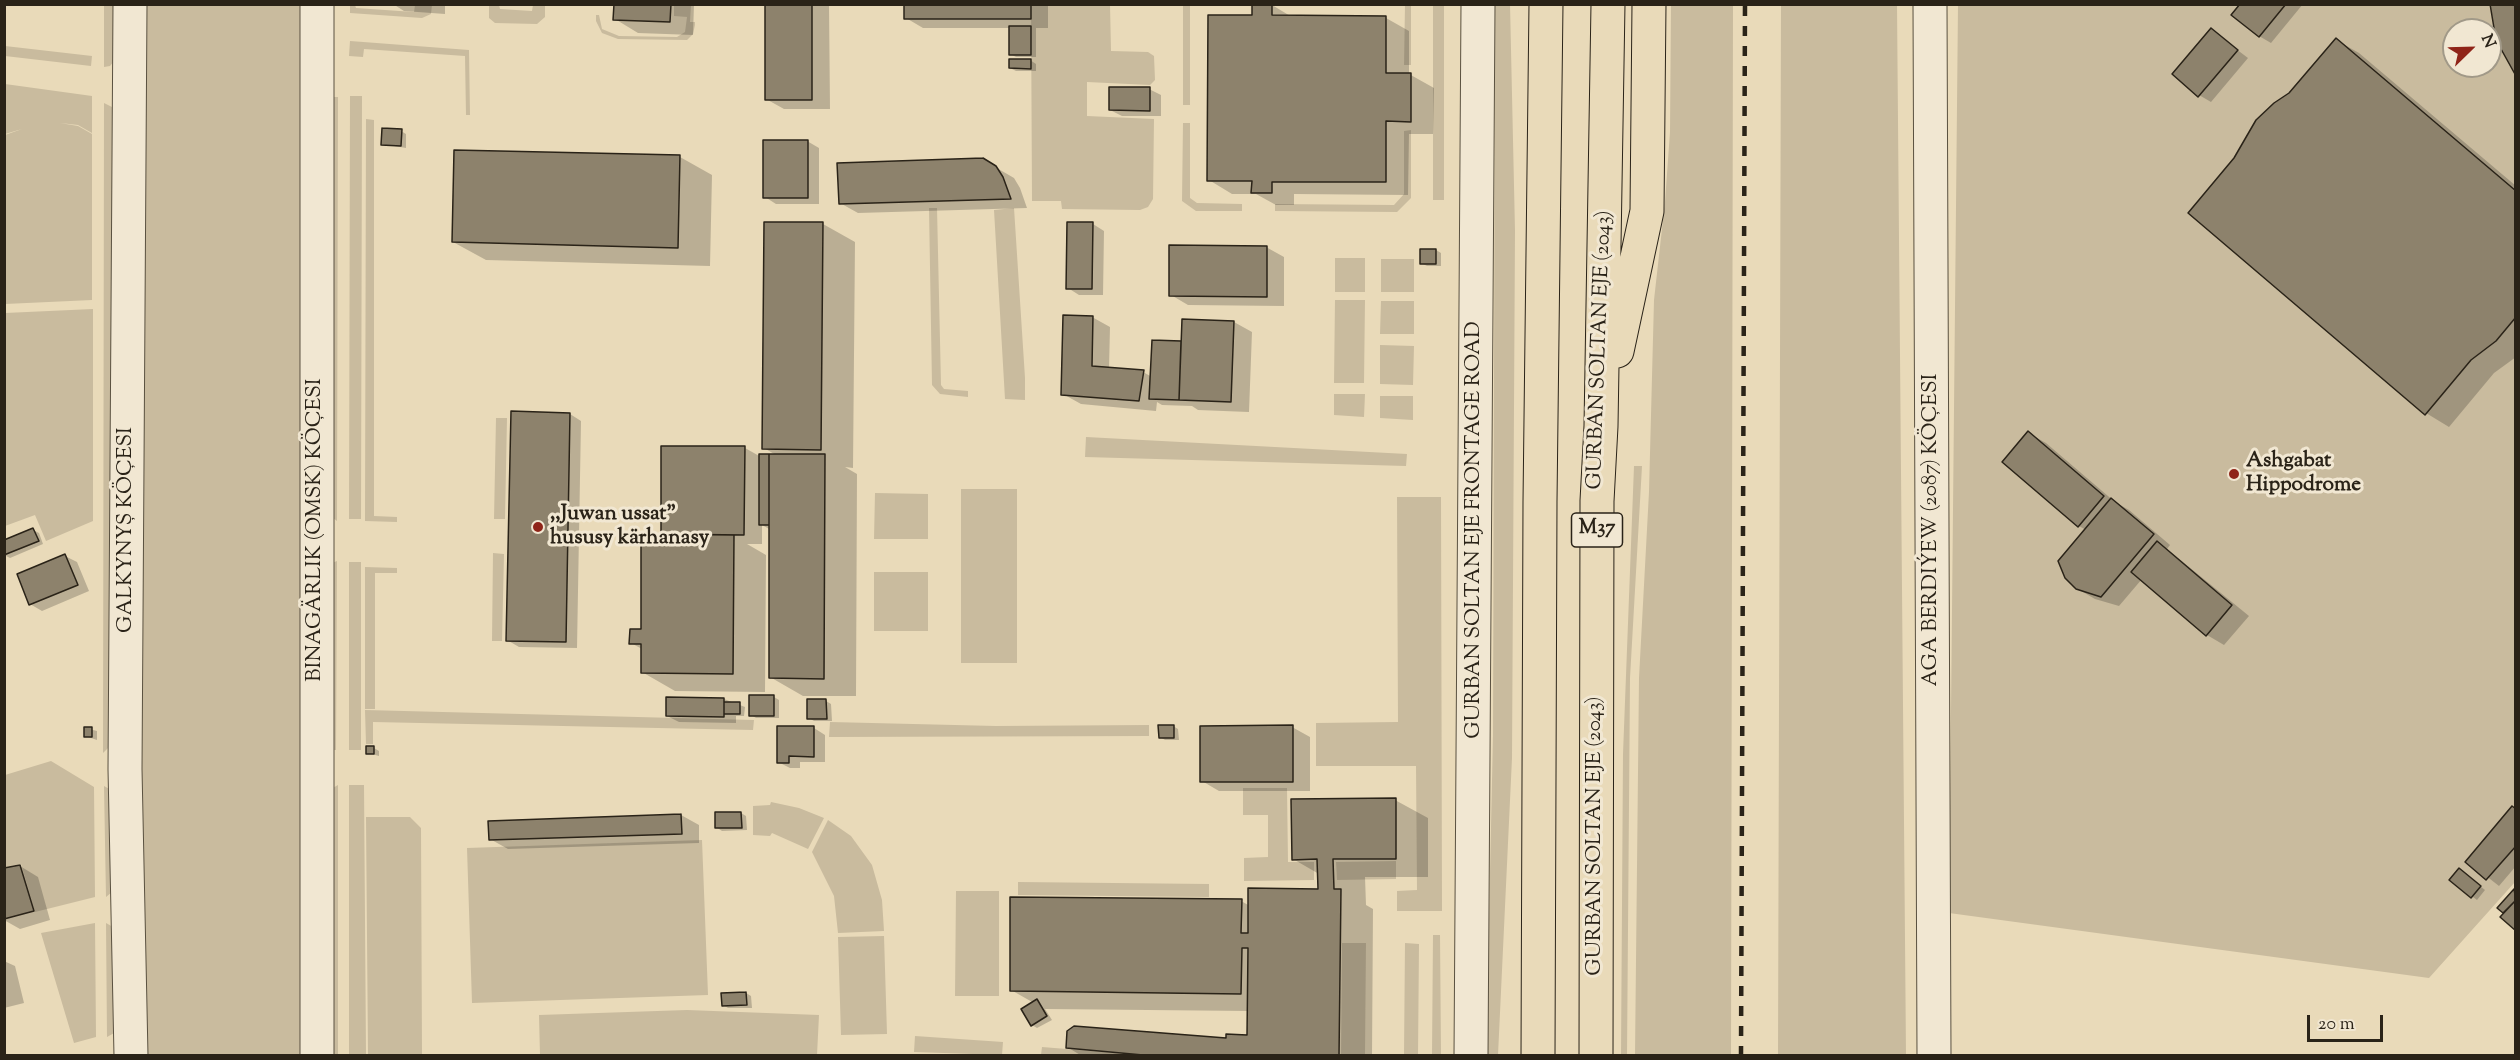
<!DOCTYPE html>
<meta charset="utf-8">
<style>
body{margin:0}
#map{position:relative;width:2520px;height:1060px;overflow:hidden;background:#e9dab9;font-family:"Sorts Mill Goudy",serif}
canvas{display:block}
.frame{position:absolute;inset:0;border:6px solid #2a2318;pointer-events:none}
.north{position:absolute;left:2442px;top:18px;width:60px;height:60px;box-sizing:border-box;background:#f1e7d2;border:2px solid #a19988;border-radius:50%;rotate:67deg;font-size:16px;font-weight:700;line-height:24px;text-align:center;color:#2a2318}
.north::after{content:'';display:block;margin:auto;width:21px;height:27px;background:#8f2418;clip-path:polygon(50% 0,100% 100%,50% 72%,0 100%)}
.scale{position:absolute;left:2307px;top:1015px;width:76px;height:27px;box-sizing:border-box;border:3px solid #2a2318;border-top:0;padding-left:8px;font-size:18px;line-height:21px;white-space:nowrap;color:#2a2318;-webkit-text-stroke:4px #f1e7d2;paint-order:stroke}
</style>
<div id="map">
<canvas width="2520" height="1060"></canvas>
<div class="frame"></div>
<div class="north">N</div>
<div class="scale">20 m</div>
</div>
<script>
const ctx = document.querySelector('canvas').getContext('2d');
ctx.lineJoin = 'round';
function fillPath(path, color) { ctx.fillStyle = color; ctx.fill(path, 'evenodd'); }
const shape = rows => new Path2D(rows.map(r => 'M' + r).join(''));
function trace(path, color, width, dash) { ctx.strokeStyle = color; ctx.lineWidth = width; ctx.lineCap = dash ? 'butt' : 'round'; ctx.setLineDash(dash || []); ctx.stroke(path); }
function label(font, color, halo, rows, align = 'center') {
  ctx.font = font + ' "Sorts Mill Goudy",serif'; ctx.lineWidth = 6; ctx.setLineDash([]); ctx.textBaseline = 'middle'; ctx.strokeStyle = halo; ctx.fillStyle = color; for (const [text, x, y, turn = 0] of rows) {
    ctx.save(); ctx.translate(x, y); ctx.rotate((+turn || 0) * Math.PI / 180); ctx.textAlign = isNaN(turn) ? turn : align; if (halo) ctx.strokeText(text, 0, 0); ctx.fillText(text, 0, 0); ctx.restore();
  }
}
fillPath(shape([
 [1510,4,1515,231,1512,758,1498,1055,1486,1056,1493,735,1495,5],
 [104,5,116,5,114,61,110,66,104,67],
 [144,5,300,5,301,1055,145,1055,141,784],
 [350,5,355,5,356,8,414,12,415,5,432,5,431,14,422,18,350,13],
 [489,5,499,5,500,9,532,11,533,5,545,5,545,17,537,24,495,23,489,18],
 [674,5,691,5,690,22,695,22,695,25,693,34,687,40,618,39,602,33,596,21,596,15,599,15,602,29,619,36,677,37,685,32,687,17,674,16],
 [1031,5,1110,5,1111,51,1148,52,1154,56,1155,80,1150,85,1087,82,1087,116,1154,119,1153,199,1148,207,1140,210,1062,209,1061,201,1032,201],
 [1183,5,1190,5,1190,105,1183,105],
 [1405,5,1411,5,1411,65,1404,65],
 [1433,5,1444,5,1444,200,1433,200],
 [1671,5,1733,5,1731,1055,1635,1055,1639,678,1649,492,1654,300,1665,202,1670,132],
 [1781,5,1897,5,1906,1055,1778,1055],
 [1958,5,2515,5,2515,882,2429,978,1949,913],
 [2454,30,2490,30,2490,66,2454,66],
 [350,41,469,50,470,115,466,115,465,56,364,49,363,57,349,56],
 [5,46,92,56,91,66,5,56],
 [5,84,92,96,92,133,78,125,60,123,78,126,92,134,92,300,5,304,5,135,22,129,5,134],
 [350,96,362,96,361,519,349,519],
 [329,97,338,97,337,521,333,518],
 [104,103,112,107,115,114,109,747,103,753],
 [366,119,374,120,374,516,397,517,397,522,365,521],
 [1183,123,1190,123,1190,198,1197,203,1242,204,1242,211,1196,211,1182,201],
 [1411,130,1411,198,1397,212,1275,211,1275,204,1394,205,1404,194,1404,131],
 [929,208,937,208,941,385,944,389,968,391,968,397,940,394,932,385],
 [1014,208,1025,378,1025,400,1005,399,994,210],
 [1335,258,1365,258,1365,292,1335,292],
 [1381,259,1414,259,1414,292,1381,292],
 [1335,300,1365,300,1364,383,1334,383],
 [1381,301,1414,301,1414,334,1380,334],
 [93,309,93,521,46,541,35,515,5,526,5,313],
 [1380,345,1414,346,1413,385,1380,384],
 [1334,394,1365,394,1364,417,1334,415],
 [1380,396,1413,396,1413,420,1380,418],
 [496,418,507,418,505,519,494,519],
 [1086,437,1407,454,1406,466,1085,457],
 [1634,466,1642,466,1630,678,1627,1055,1621,1056,1623,754],
 [961,489,1017,489,1017,663,961,663],
 [875,493,928,494,928,539,874,539],
 [1397,497,1441,497,1442,911,1397,911,1397,891,1417,890,1416,766,1316,766,1316,723,1398,722],
 [493,553,504,554,502,641,492,641],
 [337,561,336,750,334,750,332,563],
 [349,562,361,562,361,750,349,750],
 [365,567,397,568,397,573,375,573,375,709,365,709],
 [874,572,928,572,928,631,874,631],
 [365,710,754,720,753,730,373,722,373,744,366,744],
 [830,722,996,726,1149,725,1149,736,829,737],
 [51,761,94,787,95,897,35,912,21,864,5,867,5,775],
 [338,785,338,1056,331,1055,331,789],
 [349,785,364,785,366,1055,349,1055],
 [104,786,111,790,112,892,106,897],
 [1243,788,1287,788,1288,862,1314,862,1314,880,1244,881,1244,858,1268,857,1268,815,1243,815],
 [771,802,799,808,824,818,808,849,772,833,770,836,753,835,753,806,770,805],
 [366,817,410,817,421,828,422,1055,368,1055],
 [828,820,851,836,872,865,882,900,884,931,838,933,834,896,812,852],
 [702,840,708,995,472,1003,467,848],
 [1396,861,1396,879,1337,880,1336,862],
 [1018,882,1209,884,1209,897,1018,895],
 [956,891,999,891,999,996,955,996],
 [95,923,96,1037,74,1043,41,933],
 [106,923,113,927,116,1032,107,1037],
 [1433,935,1440,935,1441,1055,1432,1055],
 [884,936,887,1034,841,1035,838,937],
 [1342,943,1366,943,1365,1055,1341,1055],
 [1405,943,1419,944,1418,1055,1404,1055],
 [687,1010,819,1015,817,1055,540,1055,539,1015],
 [915,1036,1003,1042,1002,1055,914,1052],
 [1042,1047,1140,1055,1041,1055]
]), '#c9bb9e');
fillPath(shape([
 [393,4,445,4,445,14,404,11],
 [615,4,694,4,693,35,638,33,615,19],
 [766,4,829,4,830,109,784,109,766,99],
 [906,4,1048,4,1048,28,1036,28,1036,57,1016,57,1010,54,1010,28,923,28,906,18],
 [2242,4,2303,4,2271,43,2259,36],
 [1272,5,1292,17,1386,18,1409,31,1409,74,1434,88,1433,134,1409,134,1408,195,1294,194,1294,205,1276,205,1256,194,1232,194,1209,180,1254,17],
 [2211,30,2248,58,2211,102,2199,95],
 [2336,40,2359,53,2516,186,2516,357,2494,373,2449,427,2426,413],
 [1030,60,1036,64,1036,71,1016,71,1010,68],
 [1149,89,1161,95,1161,116,1122,116,1110,110],
 [401,131,406,134,406,148,382,144],
 [807,141,819,148,819,204,776,204,765,197],
 [680,157,712,175,710,266,486,260,453,242],
 [983,160,1014,178,1020,188,1027,208,858,213,840,203],
 [823,224,855,242,853,468,845,467,857,474,856,696,803,696,770,677,771,530,762,525,762,544,747,544,766,555,765,692,675,691,642,672,642,649,631,643,642,631,666,536,662,533,745,448,761,457,776,455,764,448],
 [1093,224,1104,231,1103,295,1079,295,1068,288],
 [1266,247,1284,257,1284,306,1188,305,1171,295],
 [1436,250,1441,253,1441,266,1427,266,1421,263],
 [1092,317,1110,327,1109,369,1143,372,1152,377,1180,342,1183,344,1184,320,1234,322,1252,332,1249,412,1198,410,1192,406,1162,405,1157,402,1156,411,1081,404,1063,394],
 [570,414,581,421,577,648,519,647,507,640],
 [2028,433,2046,443,2115,502,2129,510,2170,545,2167,549,2249,616,2224,645,2207,635,2142,579,2119,606,2095,599,2076,588,2086,530,2079,526],
 [33,530,39,533,43,544,10,558,4,555],
 [65,556,77,562,89,591,42,611,30,604],
 [774,697,779,700,779,718,756,718,751,715],
 [668,699,724,699,745,707,744,716,736,716,736,723,679,722,667,716],
 [826,701,831,704,832,721,814,721,809,718],
 [1173,726,1178,729,1179,740,1165,740,1160,737],
 [1292,727,1310,737,1310,791,1219,791,1202,781],
 [85,728,97,731,97,740,85,736],
 [814,728,825,735,825,762,800,762,800,768,790,768,778,762],
 [374,748,379,751,379,756,368,753],
 [1395,800,1428,818,1428,877,1365,877,1366,905,1373,909,1372,1056,1082,1056,1067,1047,1228,1040,1249,1036,1249,1011,1045,1009,1052,1020,1037,1028,1032,1025,1034,1003,1011,990,1241,901,1250,906,1319,890,1319,874,1293,859],
 [2516,810,2516,866,2499,886,2467,861],
 [741,813,746,816,747,830,722,831,716,827],
 [681,815,699,825,699,843,508,849,490,839],
 [20,866,38,877,50,920,20,929,4,920,4,870],
 [2460,870,2485,890,2477,900,2451,880],
 [4,961,15,966,24,1003,4,1008],
 [746,993,751,996,752,1008,728,1008,723,1005]
]), '#0003');
const building = shape([
 [614,4,671,4,670,22,613,20,614,4],
 [765,4,812,4,812,100,765,100,765,4],
 [904,4,1031,4,1031,19,904,19,904,4],
 [1252,4,1272,4,1272,15,1386,16,1386,73,1411,73,1411,122,1386,121,1386,182,1272,182,1272,193,1251,193,1252,181,1207,181,1208,15,1252,15,1252,4],
 [2240,4,2286,4,2259,37,2231,15,2240,4],
 [2490,4,2516,4,2516,76,2496,40,2490,4],
 [1009,26,1031,26,1031,55,1009,55,1009,26],
 [2211,28,2238,50,2198,97,2172,74,2211,28],
 [2336,38,2516,191,2516,317,2496,341,2471,360,2425,415,2188,213,2234,158,2256,120,2274,103,2289,93,2336,38],
 [1009,59,1031,59,1031,69,1009,68,1009,59],
 [1109,87,1150,87,1150,111,1109,110,1109,87],
 [382,128,402,129,401,146,381,145,382,128],
 [763,140,808,140,808,198,763,198,763,140],
 [454,150,680,155,678,248,452,242,454,150],
 [983,158,996,166,1003,177,1011,199,839,204,837,163,983,158],
 [764,222,823,222,821,450,762,449,764,222],
 [1067,222,1093,222,1092,289,1066,289,1067,222],
 [1169,245,1267,246,1267,297,1169,296,1169,245],
 [1420,249,1436,249,1436,264,1420,264,1420,249],
 [1063,315,1093,316,1092,366,1144,370,1139,401,1061,395,1063,315],
 [1182,319,1234,321,1231,402,1179,400,1182,319],
 [1152,340,1181,341,1179,400,1149,399,1152,340],
 [511,411,570,413,566,642,506,641,511,411],
 [2028,431,2104,496,2078,527,2002,462,2028,431],
 [661,446,745,446,744,535,661,534,661,446],
 [759,454,769,454,769,525,759,525,759,454],
 [769,454,825,454,824,679,769,678,769,454],
 [2111,498,2154,534,2101,597,2076,589,2065,578,2058,561,2111,498],
 [33,528,39,541,4,555,4,540,33,528],
 [641,534,734,535,733,674,641,673,641,644,629,644,630,629,641,629,641,534],
 [2157,541,2232,605,2206,636,2131,572,2157,541],
 [65,554,78,585,29,605,17,574,65,554],
 [749,695,774,695,774,716,749,716,749,695],
 [666,697,724,698,724,717,666,716,666,697],
 [807,699,826,699,827,719,807,719,807,699],
 [724,702,740,702,740,714,724,714,724,702],
 [1158,725,1174,725,1174,738,1159,738,1158,725],
 [1293,725,1293,782,1200,782,1200,726,1293,725],
 [777,726,814,726,814,757,789,756,789,763,777,763,777,726],
 [84,727,92,727,92,737,84,737,84,727],
 [366,746,374,746,374,754,366,754,366,746],
 [1396,798,1396,859,1333,859,1334,889,1341,889,1339,1056,1154,1056,1066,1048,1067,1031,1074,1026,1226,1038,1226,1034,1247,1035,1248,948,1242,948,1241,994,1010,991,1010,897,1242,899,1241,933,1248,933,1248,888,1318,889,1317,859,1292,860,1291,799,1396,798],
 [2512,806,2516,809,2516,846,2486,880,2465,862,2512,806],
 [715,812,741,812,742,828,715,828,715,812],
 [681,814,682,834,489,840,488,821,681,814],
 [20,865,34,911,4,919,4,868,20,865],
 [2459,868,2481,886,2471,898,2449,880,2459,868],
 [2514,889,2516,900,2503,913,2497,908,2514,889],
 [2516,900,2516,931,2500,917,2516,900],
 [746,992,747,1005,722,1006,721,993,746,992],
 [1037,999,1047,1016,1031,1026,1021,1009,1037,999]
]);
fillPath(building, '#8d826c');
trace(building, '#2a2318', 1.5);
const minor = shape([
 [130,4,125,769,131,1056],
 [317,4,317,1056],
 [1930,4,1934,1056],
 [1471,1056,1478,4]
]);
const highway = shape([
 [1617,351,1647,211,1649,4],
 [1538,1056,1540,501,1546,4],
 [1596,1056,1597,501,1601,426,1608,4]
]);
trace(minor, '#5a5140', 35);
trace(highway, '#2a2318', 35);
trace(minor, '#f1e7d2', 33);
trace(highway, '#e9dab9', 33);
trace(shape([
 [1741,1056,1745,4]
]), '#2a2318', 4.5, [10, 10]);
for (const [x, y, r, color] of [
 [2234,474,6,"#8f2418"],
 [538,527,6,"#8f2418"]
]) { const dot = new Path2D(); dot.arc(x, y, r, 0, 2 * Math.PI); ctx.fillStyle = color; ctx.fill(dot); trace(dot, '#f1e7d2', 2); }
for (const [x, y, w] of [
 [1597,530,51]
]) { const box = new Path2D(); box.roundRect(x - w / 2, y - 17, w, 34, 4.5); ctx.fillStyle = '#f1e7d2'; ctx.fill(box); trace(box, '#2a2318', 1.5); }
label('bold 20px', '#2a2318', null, [
 ["M37",1597,530]
]);
label('21px', '#2a2318', '#f1e7d2', [
 ["GURBAN SOLTAN EJE (2043)",1601,350,-88],
 ["GALKYNYŞ KÖÇESI",127,530,-90],
 ["BINAGÄRLIK (OMSK) KÖÇESI",316,530,-90],
 ["GURBAN SOLTAN EJE FRONTAGE ROAD",1475,530,-90],
 ["AGA BERDIÝEW (2087) KÖÇESI",1932,530,-90],
 ["GURBAN SOLTAN EJE (2043)",1596,836,-90]
]);
label('bold 21px', '#2a2318', '#f1e7d2', [
 ["Ashgabat",2246,462],
 ["Hippodrome",2246,486],
 [",,Juwan ussat\"",550,515],
 ["hususy kärhanasy",550,539]
], 'left');
</script>
